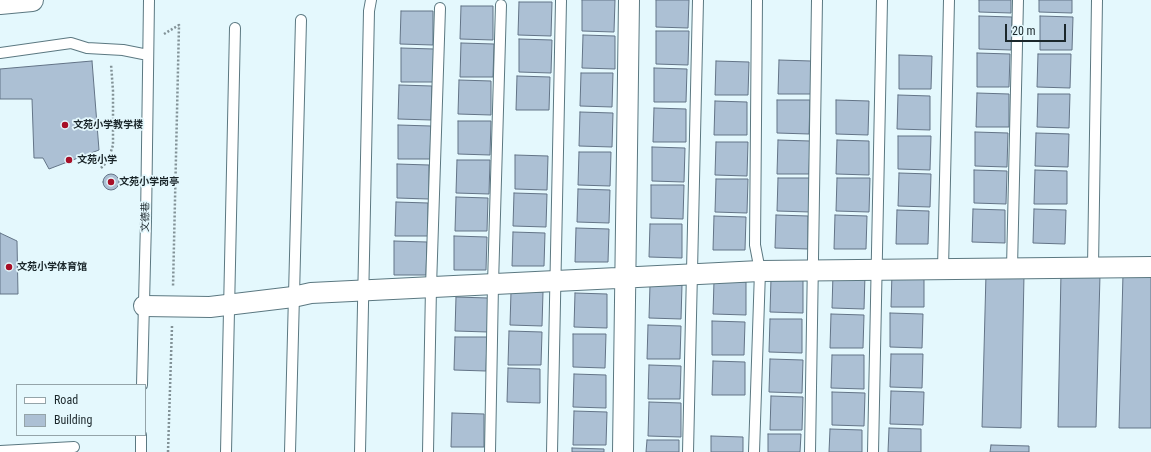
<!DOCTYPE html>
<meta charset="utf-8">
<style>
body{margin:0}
#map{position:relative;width:1151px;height:452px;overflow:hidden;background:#e4f8fd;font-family:"Roboto Condensed",sans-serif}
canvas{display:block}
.legend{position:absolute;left:16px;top:384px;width:130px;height:52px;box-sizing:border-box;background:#e4f8fd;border:1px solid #94a4a9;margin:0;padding:5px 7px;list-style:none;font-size:12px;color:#1b272b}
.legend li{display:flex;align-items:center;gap:8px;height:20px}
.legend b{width:20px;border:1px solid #94a4a9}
.scale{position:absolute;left:1005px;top:24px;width:61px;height:18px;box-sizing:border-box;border:2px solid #1b272b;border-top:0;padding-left:5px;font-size:12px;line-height:14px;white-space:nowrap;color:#1b272b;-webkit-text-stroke:3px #e4f8fd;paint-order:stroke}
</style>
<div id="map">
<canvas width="1151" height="452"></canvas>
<ul class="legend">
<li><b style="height:5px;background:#fff"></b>Road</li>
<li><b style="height:11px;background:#acc0d4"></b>Building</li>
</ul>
<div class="scale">20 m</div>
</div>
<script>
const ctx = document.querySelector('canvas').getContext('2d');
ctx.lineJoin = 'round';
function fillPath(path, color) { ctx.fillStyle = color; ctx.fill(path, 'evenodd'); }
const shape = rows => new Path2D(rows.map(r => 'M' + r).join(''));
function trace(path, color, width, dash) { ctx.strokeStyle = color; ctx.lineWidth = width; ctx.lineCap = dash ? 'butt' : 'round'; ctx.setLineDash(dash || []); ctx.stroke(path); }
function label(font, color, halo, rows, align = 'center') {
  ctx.font = font + ' "Roboto Condensed","Noto Sans SC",sans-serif'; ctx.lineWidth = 3.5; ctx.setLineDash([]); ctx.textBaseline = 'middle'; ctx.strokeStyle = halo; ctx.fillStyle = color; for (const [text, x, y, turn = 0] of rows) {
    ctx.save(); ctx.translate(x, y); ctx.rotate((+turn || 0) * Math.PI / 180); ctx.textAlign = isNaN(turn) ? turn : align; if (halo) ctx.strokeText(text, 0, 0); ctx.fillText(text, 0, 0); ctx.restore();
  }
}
const building = shape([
 [582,0,615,0,614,32,582,31,582,0],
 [656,0,689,0,688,28,656,27,656,0],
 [979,0,1011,0,1011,13,979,12,979,0],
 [1039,0,1072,0,1072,13,1039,12,1039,0],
 [519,2,552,2,551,36,518,35,519,2],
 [461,6,493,6,493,40,460,39,461,6],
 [401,11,433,11,433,45,400,44,401,11],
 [979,16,1012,17,1011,50,979,49,979,16],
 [1040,16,1073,17,1072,50,1040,50,1040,16],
 [656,31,689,31,688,65,656,64,656,31],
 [583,35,615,36,615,69,582,68,583,35],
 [519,39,552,40,551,73,519,72,519,39],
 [461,43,494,44,493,77,460,77,461,43],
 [401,48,434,49,433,82,401,82,401,48],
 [977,53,1010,54,1009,87,977,87,977,53],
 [1038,54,1071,54,1070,88,1037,87,1038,54],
 [899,55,932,56,931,89,899,89,899,55],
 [779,60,811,61,811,94,778,94,779,60],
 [92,61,99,150,49,169,43,158,34,158,32,99,0,99,0,69,92,61],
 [716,61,749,62,748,95,715,95,716,61],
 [654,68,687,69,686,102,654,102,654,68],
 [581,73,613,73,612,107,580,106,581,73],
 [517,76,550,77,549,110,516,110,517,76],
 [459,80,491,81,491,115,458,114,459,80],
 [399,85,432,86,431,120,398,119,399,85],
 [977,93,1009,94,1009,127,976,127,977,93],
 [1038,94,1070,94,1069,128,1037,127,1038,94],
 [898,95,930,96,930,130,897,129,898,95],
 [777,100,810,100,809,134,777,133,777,100],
 [836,100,869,101,868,135,836,134,836,100],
 [715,101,747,102,747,135,714,135,715,101],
 [654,108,686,109,686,142,653,142,654,108],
 [580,112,613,113,612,147,579,146,580,112],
 [458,121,491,121,490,155,458,154,458,121],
 [398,125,431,126,430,159,398,159,398,125],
 [975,132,1008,133,1007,167,975,166,975,132],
 [1036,133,1069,134,1068,167,1035,166,1036,133],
 [898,136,931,136,930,170,898,169,898,136],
 [778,140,810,141,809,174,777,174,778,140],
 [837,140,869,141,869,175,836,174,837,140],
 [716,142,748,142,747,176,715,175,716,142],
 [652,147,685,148,684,182,652,181,652,147],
 [579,152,611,152,610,186,578,185,579,152],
 [515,155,548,156,547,190,515,189,515,155],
 [457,160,490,160,489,194,456,193,457,160],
 [397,164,429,165,429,199,397,198,397,164],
 [974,170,1007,171,1006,204,974,203,974,170],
 [1035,170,1067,171,1067,204,1034,204,1035,170],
 [899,173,931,174,930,207,898,206,899,173],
 '103 182a8 8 0 1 1 16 0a8 8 0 1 1-16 0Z',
 [778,178,811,178,810,212,777,211,778,178],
 [837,178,870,178,869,212,836,211,837,178],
 [716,179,748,179,747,213,715,212,716,179],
 [651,185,684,185,683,219,651,218,651,185],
 [578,189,610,190,609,223,577,222,578,189],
 [514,193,547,194,546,227,513,226,514,193],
 [456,197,488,198,487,231,455,231,456,197],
 [396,202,428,203,428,236,395,236,396,202],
 [973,209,1005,210,1005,243,972,242,973,209],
 [1034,209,1066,210,1065,244,1033,243,1034,209],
 [897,210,929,211,928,244,896,244,897,210],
 [776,215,808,216,808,249,775,248,776,215],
 [835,215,867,216,866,249,834,249,835,215],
 [714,216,746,217,745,250,713,250,714,216],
 [650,224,682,224,682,258,649,257,650,224],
 [576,228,609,229,608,262,575,262,576,228],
 [513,232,545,233,544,266,512,266,513,232],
 [0,233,17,241,18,294,0,294,0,233],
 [454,236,487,237,486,270,454,270,454,236],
 [394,241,427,242,426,275,394,275,394,241],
 [892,273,924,274,924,307,891,307,892,273],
 [1061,273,1100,275,1096,427,1058,427,1061,273],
 [833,274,865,275,864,309,832,308,833,274],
 [986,274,1024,275,1021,428,982,427,986,274],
 [1123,274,1151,275,1151,428,1119,428,1123,274],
 [771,279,803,279,803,313,770,312,771,279],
 [714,281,746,282,746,315,713,314,714,281],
 [650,285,682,285,681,319,649,318,650,285],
 [511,292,543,292,542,326,510,325,511,292],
 [575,293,607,294,607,328,574,327,575,293],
 [456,297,488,298,488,332,455,331,456,297],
 [890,313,923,314,922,348,890,347,890,313],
 [831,314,864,315,863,348,830,348,831,314],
 [770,319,802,319,802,353,769,352,770,319],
 [712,321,745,322,744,355,712,355,712,321],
 [648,325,681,326,680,359,647,359,648,325],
 [509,331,542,332,541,365,508,365,509,331],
 [573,334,606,334,605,368,573,367,573,334],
 [455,337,487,337,486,371,454,370,455,337],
 [891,354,923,354,922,388,890,387,891,354],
 [832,355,864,355,864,389,831,388,832,355],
 [770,359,803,360,802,393,769,392,770,359],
 [713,361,745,362,745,395,712,395,713,361],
 [649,365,681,366,680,399,648,399,649,365],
 [508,368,540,369,540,403,507,402,508,368],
 [574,374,606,375,606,408,573,407,574,374],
 [891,391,924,392,923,425,890,424,891,391],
 [832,392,865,393,864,426,832,425,832,392],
 [771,396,803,397,802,430,770,430,771,396],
 [649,402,681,403,681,437,648,436,649,402],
 [574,411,607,412,606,445,573,445,574,411],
 [452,413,484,414,484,447,451,447,452,413],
 [889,428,921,429,921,452,888,452,889,428],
 [830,429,862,430,862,452,829,452,830,429],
 [768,434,801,434,800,452,768,452,768,434],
 [711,436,743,437,743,452,711,452,711,436],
 [647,440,679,440,679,452,646,452,647,440],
 [991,445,1029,446,1029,452,990,452,991,445],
 [572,448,604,449,604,452,572,452,572,448]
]);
fillPath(building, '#acc0d4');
trace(building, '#637487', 1);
const service = shape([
 [0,53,71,43,87,48,123,50,148,55],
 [1093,267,1097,0],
 [1012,268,1018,0],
 [943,269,949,0],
 [142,385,146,221,149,0],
 [0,451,74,447],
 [141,452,141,435],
 [226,452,235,28],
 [290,452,301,20],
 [360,452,369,11,371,0],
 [428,452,431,287,440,8],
 [490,452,493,284,501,5],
 [552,452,561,1],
 [688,452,698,0],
 [754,452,760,271,755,245,757,0],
 [810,452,817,0],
 [873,452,882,0]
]);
const minor = shape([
 [144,306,210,307,293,297,311,293,760,271,1151,267],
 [623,452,629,0]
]);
const tertiary = shape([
 [0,3,32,0]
]);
trace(service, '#5b7881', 12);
trace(minor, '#5b7881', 22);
trace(tertiary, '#5b7881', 24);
trace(shape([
 [164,34,179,25,173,287],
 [101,168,108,161,113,145,113,91,111,64],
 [168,452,172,326]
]), '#829297', 2.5, [2, 2]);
trace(service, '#fff', 10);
trace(minor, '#fff', 20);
trace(tertiary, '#fff', 22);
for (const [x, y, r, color] of [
 [65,125,4,"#a70f27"],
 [69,160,4,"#a70f27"],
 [111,182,4,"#a70f27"],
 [9,267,4,"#a70f27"]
]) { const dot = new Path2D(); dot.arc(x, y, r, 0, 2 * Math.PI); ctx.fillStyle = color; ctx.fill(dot); trace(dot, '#e4f8fd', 1.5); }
label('bold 10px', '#1b272b', '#e4f8fd', [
 ["文苑小学教学楼",73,125],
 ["文苑小学",77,160],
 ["文苑小学岗亭",119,182],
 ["文苑小学体育馆",17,267]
], 'left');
label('10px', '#1b272b', '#e4f8fd', [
 ["文德巷",146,217,-89]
]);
</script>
